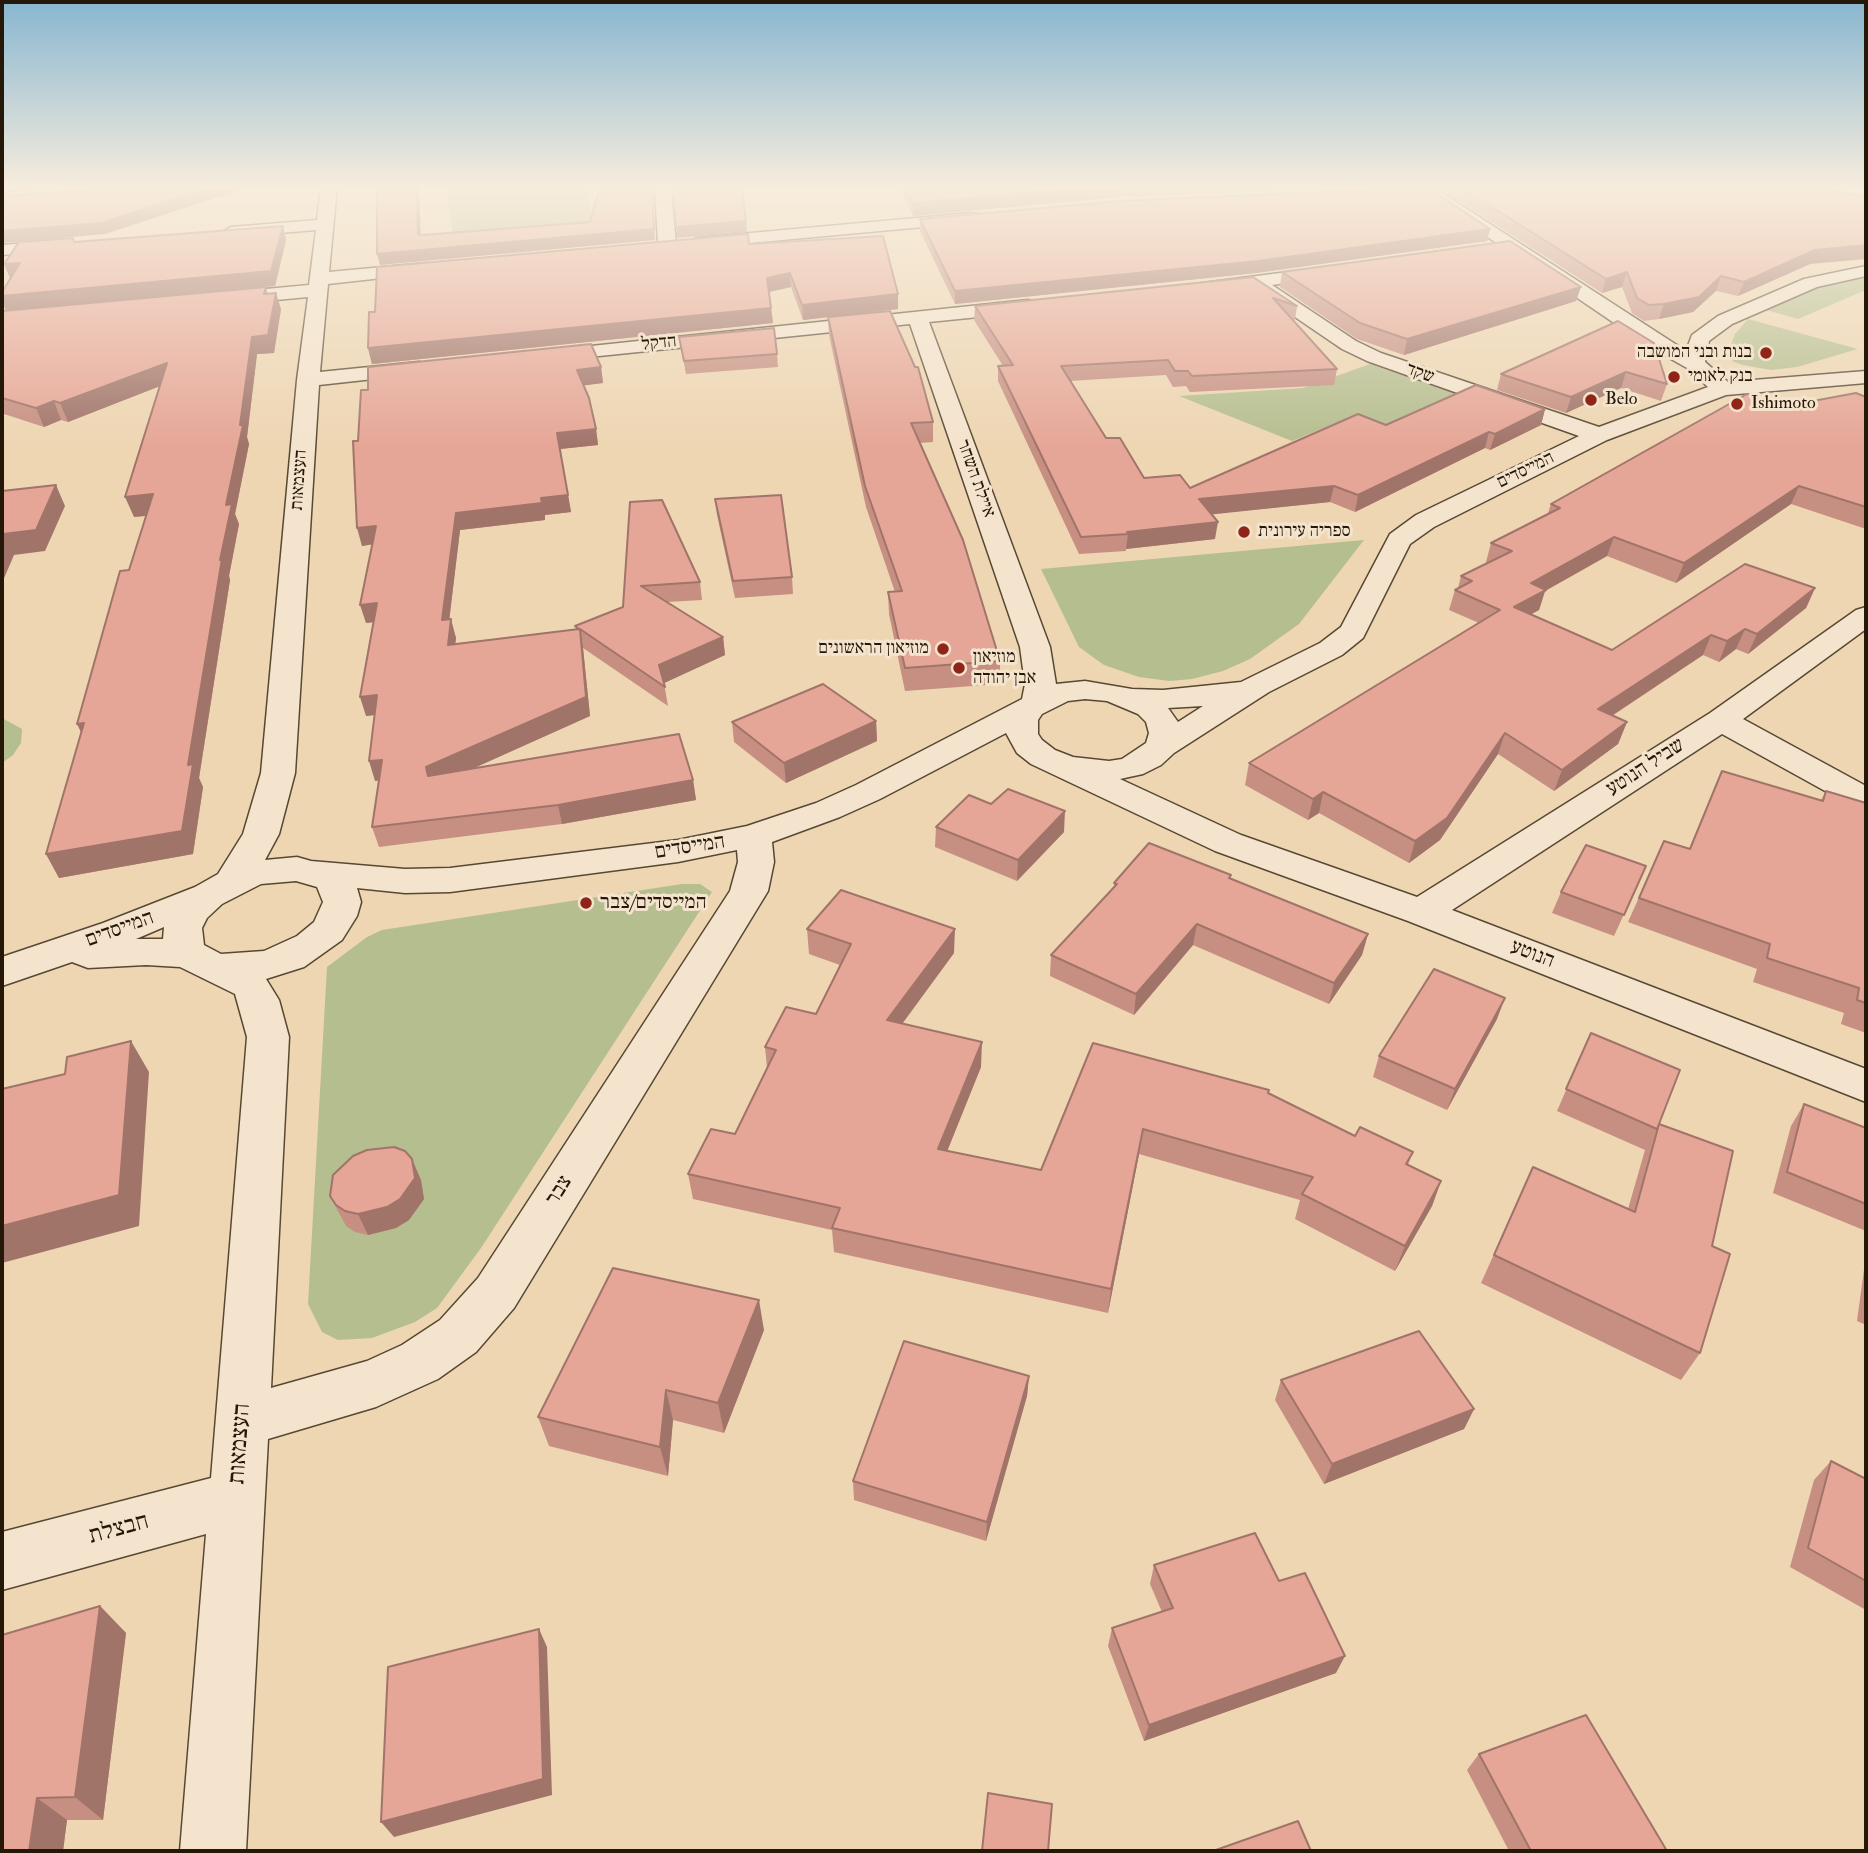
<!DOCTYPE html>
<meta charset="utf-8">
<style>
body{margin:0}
#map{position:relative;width:1868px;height:1853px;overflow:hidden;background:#eed6b3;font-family:"IM FELL Double Pica",serif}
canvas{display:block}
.frame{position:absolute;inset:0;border:4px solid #251808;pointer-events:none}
</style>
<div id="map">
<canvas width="1868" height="1853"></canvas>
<div class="frame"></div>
</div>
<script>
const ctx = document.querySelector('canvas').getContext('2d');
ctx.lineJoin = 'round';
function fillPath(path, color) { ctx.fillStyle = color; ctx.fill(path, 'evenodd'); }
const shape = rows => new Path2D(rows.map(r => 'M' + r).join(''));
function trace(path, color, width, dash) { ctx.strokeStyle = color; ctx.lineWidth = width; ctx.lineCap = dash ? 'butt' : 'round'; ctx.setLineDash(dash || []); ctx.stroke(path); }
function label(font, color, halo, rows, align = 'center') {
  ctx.font = font + ' "IM FELL Double Pica","Frank Ruhl Libre",serif'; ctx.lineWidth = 6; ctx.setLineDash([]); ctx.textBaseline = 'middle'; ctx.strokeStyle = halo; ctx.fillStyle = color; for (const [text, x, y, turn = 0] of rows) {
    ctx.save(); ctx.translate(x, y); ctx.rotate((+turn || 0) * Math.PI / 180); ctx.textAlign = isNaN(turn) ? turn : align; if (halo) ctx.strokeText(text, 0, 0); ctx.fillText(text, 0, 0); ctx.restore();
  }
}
fillPath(shape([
 [446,187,587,187,592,222,453,234],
 [1866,275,1866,290,1798,319,1766,310,1817,288],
 [1748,319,1858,349,1797,367,1771,370,1743,365,1734,362,1727,355,1735,334],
 [1370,364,1461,395,1389,425,1355,415,1292,441,1179,396,1303,388],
 [1364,540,1299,624,1250,659,1223,671,1192,679,1169,681,1139,677,1104,665,1079,647,1041,569],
 [2,718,22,729,21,743,13,755,2,763],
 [682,884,700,884,712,892,481,1248,437,1308,415,1322,372,1338,338,1340,322,1332,308,1304,327,967,367,937,382,930]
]), '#b5be8f');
const minor = shape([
 [321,187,337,187,329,272,427,263,436,268,427,273,328,284,320,372,419,362,427,363,430,368,427,373,419,374,319,385,295,773,279,834,265,860,297,857,311,861,405,869,450,868,678,840,747,826,816,803,856,785,1022,699,1025,684,1020,647,910,324,541,362,534,360,531,356,534,352,1028,300,1035,302,1038,306,1028,312,929,322,1050,647,1056,684,1085,681,1132,689,1163,690,1241,682,1320,643,1341,627,1390,534,1416,515,1579,436,1367,361,1342,349,1251,287,1210,293,1201,287,1203,283,1334,266,1340,267,1343,271,1340,275,1272,285,1356,341,1381,353,1599,427,1708,387,1687,368,1648,346,1414,187,1433,187,1686,351,1692,335,1718,316,1804,279,1866,266,1866,276,1817,287,1732,324,1709,341,1705,362,1728,382,1866,371,1866,383,1726,395,1607,440,1434,527,1410,544,1363,638,1342,655,1269,692,1174,753,1161,765,1143,774,1120,779,1241,835,1417,897,1710,713,1856,610,1866,607,1866,629,1743,719,1866,786,1866,810,1854,807,1722,734,1452,910,1866,1069,1866,1102,1408,921,1215,851,1031,764,1017,753,1006,733,880,799,840,817,772,842,774,862,768,891,514,1308,476,1352,438,1379,376,1407,268,1439,246,1851,180,1851,206,1534,2,1590,2,1532,211,1478,247,1037,235,994,180,967,146,965,88,968,72,962,2,986,2,957,103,923,195,887,218,874,243,834,261,773,297,380,308,297,223,305,213,299,223,293,309,285,316,230,231,237,222,232,231,227,317,220,321,187],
 [1085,699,1107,701,1138,714,1146,722,1149,733,1146,743,1122,759,1109,761,1073,757,1055,750,1042,740,1038,734,1038,720,1042,714,1068,701,1085,699],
 [1203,706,1178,722,1168,708,1203,706],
 [737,850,738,862,730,891,478,1278,440,1320,402,1345,367,1361,271,1388,289,1037,279,1000,266,979,304,967,342,940,357,916,361,902,357,888,405,893,450,892,678,862,737,850],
 [296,881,317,887,323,902,314,922,297,936,264,951,221,954,204,945,202,928,207,918,222,904,261,884,296,881],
 [164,927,163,939,136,939,164,927],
 [655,187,671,187,676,245,667,250,658,245,655,187],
 [971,213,977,214,979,218,977,222,696,248,687,243,696,238,971,213],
 [66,240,72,241,75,245,72,249,2,255,2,245,66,240]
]);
trace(minor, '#574833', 3);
fillPath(minor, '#f4e4ce');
fillPath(shape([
 [899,187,1366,187,1119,197,913,216],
 [1437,187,1819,187,1810,264,1738,296,1716,291,1693,312,1659,319,1644,321,1632,313,1622,287,1602,293],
 [920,219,1490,229,1487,241,1256,273,955,304,920,231],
 [283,226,286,240,275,286,125,300,266,287,268,294,281,309,274,353,257,354,247,437,249,444,235,514,239,524,229,576,230,580,199,778,203,787,193,854,59,878,46,854,129,570,146,516,134,517,160,386,68,422,61,420,44,427,4,414,2,418,2,311,6,311,10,278,4,264,74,242],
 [749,244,898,294,898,309,803,320,791,287,769,292,773,323,372,364,368,348],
 [1282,272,1576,301,1404,355,1357,339,1280,287],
 [1253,277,1297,306,1295,320,1292,319,1337,369,1334,385,1190,392,1186,386,1173,387,1166,375,1070,381,1106,438,1144,478,1190,488,1386,425,1545,409,1541,425,1490,450,1485,448,1355,512,1330,502,1211,514,1215,539,1126,549,1126,551,1079,554,998,381,998,366,1003,366,974,320,975,306],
 [828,317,933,422,933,442,919,443,1000,661,1000,684,905,691,889,614,888,592,895,592,866,507,829,335],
 [679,337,777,354,778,367,686,374],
 [1654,343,1667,384,1661,401,1621,388,1566,413,1497,390,1501,374],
 [601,367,603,383,583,385,596,429,598,445,560,449,571,512,545,515,545,520,460,530,449,620,456,638,455,644,576,629,575,626,623,607,630,502,700,582,702,600,667,602,723,637,725,655,664,683,668,706,583,648,590,716,471,769,693,780,696,800,562,824,379,847,372,827,379,780,375,781,375,715,366,716,374,622,366,623,372,544,362,546,358,441],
 [1866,397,1866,529,1791,504,1676,583,1607,556,1545,591,1539,610,1531,614,1612,650,1815,588,1806,608,1748,654,1736,649,1719,662,1703,655,1612,716,1627,722,1618,744,1554,791,1498,754,1440,840,1409,863,1319,813,1308,820,1245,785,1249,763,1479,623,1449,610,1455,590,1458,588,1461,576,1488,563,1486,562,1491,543,1548,513,1551,504,1786,406],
 [715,499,792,577,793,594,735,598,717,515],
 [876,721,877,741,786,783,734,742,732,722],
 [1722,771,1821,800,1826,791,1866,803,1866,1033,1841,1024,1844,1013,1753,982,1757,969,1628,922,1664,841,1689,849],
 [991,804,1064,832,1017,881,935,847,936,827],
 [1646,866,1614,936,1552,913,1561,892],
 [1231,875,1231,878,1368,934,1362,955,1329,1004,1193,945,1134,1015,1050,976,1051,955,1114,887,1114,883],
 [807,929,954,953,903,1023,981,1067,947,1151,1041,1170,1093,1043,1268,1093,1355,1136,1413,1152,1408,1165,1441,1181,1432,1206,1395,1271,1295,1219,1300,1200,1139,1154,1108,1313,834,1252,832,1230,693,1199,688,1174,735,1134,767,1068,765,1047,816,1014,840,965,809,954],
 [1497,1019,1447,1110,1373,1077,1379,1056],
 [1591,1033,1657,1128,1712,1246,1700,1353,1681,1380,1481,1283,1533,1167,1628,1209,1645,1150,1557,1111],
 [1804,1104,1866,1128,1866,1231,1773,1193,1791,1126],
 [421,1180,424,1199,409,1220,396,1228,368,1235,355,1232,346,1226,330,1196],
 [1866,1255,1866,1325,1857,1321],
 [764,1330,724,1433,673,1420,668,1476,549,1446,538,1417],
 [1029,1376,1027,1396,986,1541,854,1500,853,1481],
 [1281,1380,1474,1409,1464,1429,1324,1484,1275,1400],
 [1831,1461,1866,1479,1866,1610,1790,1567,1814,1480],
 [1154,1565,1279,1581,1336,1673,1144,1741,1108,1646,1112,1628,1162,1612,1150,1584],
 [100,1606,126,1633,103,1820,67,1820,63,1851,2,1851],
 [1479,1754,1667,1851,1509,1851,1467,1770]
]), '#c68f82');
fillPath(shape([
 [2,187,75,187,2,193],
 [212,187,249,187,105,234,2,243,2,231],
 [417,187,419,187,421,245,418,234],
 [652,187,655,240,380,265,377,254,654,229],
 [1090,187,1120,187,1119,197,913,216,913,203],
 [746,221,747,232,677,238,676,227],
 [283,226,286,240,275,286,6,311,2,302,2,296],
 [1490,229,1487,241,1256,273,955,304,955,291],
 [1866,245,1866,259,1810,264,1738,296,1744,282,1815,250],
 [20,263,10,278,4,264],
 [1627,272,1622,287,1602,293,1606,279],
 [790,273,791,287,769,292,767,278],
 [1721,276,1716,291,1693,312,1659,319,1664,304],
 [1581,287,1576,301,1404,355,1407,339],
 [276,293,281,309,274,353,257,354,247,437,249,444,235,514,239,524,229,576,230,580,199,778,203,787,193,854,59,878,46,854,188,765,220,560,226,505,240,425,252,337],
 [898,294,898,309,803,320,802,305],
 [771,308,773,323,372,364,368,348],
 [167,363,173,381,68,422,60,403],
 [601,367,603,383,580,386,577,370],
 [1626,372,1621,388,1566,413,1571,397],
 [54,401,61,420,44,427,36,408],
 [1545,409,1541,425,1490,450,1495,434],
 [596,429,598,445,560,449,571,512,545,515,545,520,460,530,447,639,442,620,456,513,541,498,557,433],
 [1489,432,1485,448,1355,512,1358,495],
 [56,485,65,506,45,551,14,555,2,583,2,537,3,534],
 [1334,486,1330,502,1197,516,1199,499],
 [1799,486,1791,504,1676,583,1684,563],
 [153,494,161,514,134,517,125,497],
 [1218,522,1215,539,1126,549,1128,534,1127,532],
 [376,526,381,543,362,546,357,528],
 [1614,537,1607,556,1545,591,1539,610,1508,627,1514,607,1531,583],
 [1815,588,1806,608,1748,654,1757,634],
 [377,603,383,621,366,623,360,605],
 [451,619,456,638,453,664,448,645],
 [580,629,583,648,590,716,432,787,426,767],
 [1745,629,1736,649,1719,662,1727,641],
 [1711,635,1703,655,1590,730,1598,709],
 [723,637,725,655,662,684,659,665],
 [377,695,383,714,366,716,360,697],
 [876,721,877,741,786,783,784,763],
 [1627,722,1618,744,1554,791,1562,770],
 [84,723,88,747,77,724],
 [1505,733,1498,754,1440,840,1409,863,1415,841],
 [382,760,388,779,375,781,369,761],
 [693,780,696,800,562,824,558,805],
 [1323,792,1319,813,1308,820,1313,799],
 [1065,811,1064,832,1017,881,1018,860],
 [1197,924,1193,945,1134,1015,1136,994],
 [955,929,954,953,887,1044,887,1020],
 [1368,934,1362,955,1329,1004,1334,983],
 [1505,998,1497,1019,1447,1110,1455,1089],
 [131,1041,149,1072,139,1226,2,1263,2,1226],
 [982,1042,981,1067,938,1174,938,1149],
 [1143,1129,1139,1154,1108,1313,1111,1289],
 [412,1159,421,1180,424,1199,409,1220,396,1228,368,1235,358,1214],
 [1441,1181,1432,1206,1395,1271,1405,1246],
 [759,1300,764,1330,724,1433,718,1403],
 [1029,1376,1027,1396,986,1541,987,1522],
 [666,1390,673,1420,668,1476,660,1447],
 [1474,1409,1464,1429,1324,1484,1332,1464],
 [100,1606,126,1633,103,1820,75,1797],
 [539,1629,547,1647,552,1795,394,1837,381,1822],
 [1345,1656,1336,1673,1144,1741,1149,1725],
 [37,1798,67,1820,63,1851,29,1851]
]), '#a1746a');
const building = shape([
 [125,187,212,187,101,223,2,231,2,196,125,187],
 [377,187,417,187,418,234,422,235,590,222,600,187,652,187,654,229,377,254,377,187],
 [673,187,742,187,746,221,676,227,673,187],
 [905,187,1090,187,913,203,905,187],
 [1427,187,1490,229,1258,261,955,291,920,219,1120,201,1427,187],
 [1460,187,1819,187,1866,197,1866,245,1815,250,1744,282,1721,276,1699,297,1664,304,1649,305,1637,298,1627,272,1606,279,1460,187],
 [283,226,271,271,2,296,2,292,20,263,4,264,19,242,73,238,74,242,283,226],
 [748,234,749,244,883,236,898,294,802,305,790,273,767,278,771,308,368,348,369,312,375,312,377,267,748,234],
 [1510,241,1581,287,1407,339,1360,323,1282,272,1510,241],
 [1253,277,1297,306,1273,298,1337,369,1192,376,1188,371,1175,371,1168,360,1061,366,1106,438,1120,438,1144,478,1180,475,1190,488,1358,414,1386,425,1476,385,1545,409,1495,434,1489,432,1358,495,1334,486,1199,499,1218,522,1127,532,1128,534,1081,537,998,366,1013,365,975,306,1253,277],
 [266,287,264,294,276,293,268,335,252,337,240,425,243,425,226,505,232,504,220,560,222,559,188,765,193,764,182,831,46,854,84,723,77,724,120,571,129,570,153,494,125,497,167,363,60,403,54,401,36,408,2,398,2,311,266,287],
 [890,311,915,367,918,367,933,422,911,423,963,540,1000,661,905,668,888,592,902,591,865,486,828,317,890,311],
 [1618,321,1654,343,1667,384,1626,372,1571,397,1501,374,1618,321],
 [774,328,777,354,684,361,679,337,774,328],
 [591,344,601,367,577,370,589,398,596,429,557,433,568,495,541,498,542,503,456,513,442,620,451,619,448,645,579,629,575,626,623,607,630,502,662,500,700,582,641,586,723,637,659,665,665,687,580,629,586,697,426,767,428,776,679,734,693,780,558,805,372,827,382,760,369,761,377,695,360,697,377,603,360,605,376,526,357,528,353,441,358,441,361,390,368,390,368,367,591,344],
 [1856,393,1866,397,1866,507,1799,486,1684,563,1614,537,1531,583,1546,590,1514,607,1612,650,1745,564,1815,588,1757,634,1745,629,1727,641,1711,635,1598,709,1627,722,1562,770,1505,733,1447,818,1415,841,1323,792,1313,799,1249,763,1500,610,1455,590,1472,581,1461,576,1512,551,1491,543,1560,508,1551,504,1747,394,1786,406,1856,393],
 [56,485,36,530,3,534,2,537,2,491,56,485],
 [781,495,792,577,733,581,715,499,781,495],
 [823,684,876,721,784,763,732,722,823,684],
 [1722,771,1823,801,1826,791,1866,803,1866,1003,1857,1000,1859,988,1767,958,1770,944,1639,898,1664,841,1690,849,1722,771],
 [1008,789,1065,811,1018,860,936,827,969,795,991,804,1008,789],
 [1149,843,1231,875,1229,878,1368,934,1334,983,1197,924,1136,994,1051,955,1117,884,1114,883,1149,843],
 [1586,845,1646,866,1624,915,1561,892,1586,845],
 [841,890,955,929,887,1020,982,1042,938,1149,1041,1170,1093,1043,1269,1090,1268,1093,1355,1136,1360,1127,1413,1152,1406,1164,1441,1181,1405,1246,1302,1194,1313,1177,1143,1129,1111,1289,832,1228,840,1208,688,1174,711,1129,735,1134,776,1050,765,1047,786,1007,816,1014,851,944,807,929,841,890],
 [1434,969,1505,998,1455,1089,1379,1056,1434,969],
 [1591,1033,1680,1070,1657,1129,1566,1089,1591,1033],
 [131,1041,119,1195,2,1226,2,1089,65,1074,67,1057,131,1041],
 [1804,1104,1866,1128,1866,1204,1787,1172,1804,1104],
 [1659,1124,1733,1151,1712,1246,1730,1254,1700,1353,1494,1255,1533,1167,1635,1212,1659,1124],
 [394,1147,405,1151,412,1159,415,1178,400,1199,387,1207,358,1214,345,1211,336,1205,330,1196,333,1175,353,1156,367,1150,394,1147],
 [613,1268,759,1300,718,1403,666,1390,660,1447,538,1417,613,1268],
 [1419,1331,1474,1409,1332,1464,1281,1380,1419,1331],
 [904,1341,1029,1376,987,1522,853,1481,904,1341],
 [1831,1461,1866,1479,1866,1581,1808,1548,1831,1461],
 [1255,1533,1279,1581,1305,1573,1345,1656,1149,1725,1112,1628,1173,1608,1154,1565,1255,1533],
 [100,1606,75,1797,37,1798,29,1851,2,1851,2,1635,100,1606],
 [539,1629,543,1779,381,1822,388,1667,539,1629],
 [1586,1715,1667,1851,1531,1851,1479,1754,1586,1715],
 [988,1793,1052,1804,1048,1851,982,1851,988,1793],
 [1298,1821,1311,1851,1213,1851,1298,1821]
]);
fillPath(building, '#e6a697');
trace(building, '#a1746a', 2);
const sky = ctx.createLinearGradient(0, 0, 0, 447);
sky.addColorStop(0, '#88b6d0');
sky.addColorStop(0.42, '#f7eddd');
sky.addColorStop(1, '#f7eddd00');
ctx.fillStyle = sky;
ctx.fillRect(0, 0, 1868, 447);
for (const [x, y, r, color] of [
 [1766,353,7,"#8f2418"],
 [1674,377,7,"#8f2418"],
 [1591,400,7,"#8f2418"],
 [1737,404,7,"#8f2418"],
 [1244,532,7,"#8f2418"],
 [943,649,7,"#8f2418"],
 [959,668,7,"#8f2418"],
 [586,903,7,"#8f2418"]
]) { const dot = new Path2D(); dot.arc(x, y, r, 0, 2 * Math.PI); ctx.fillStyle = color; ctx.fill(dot); trace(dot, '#f4e4ce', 2.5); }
label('18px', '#251808', '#f4e4ce', [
 ["הדקל",659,344,-6],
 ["שקד",1420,374,19],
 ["המייסדים",1526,471,-26],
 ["איילת השחר",975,479,70],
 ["העצמאות",300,480,-86]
]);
label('18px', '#251808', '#f4e4ce', [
 ["בנות ובני המושבה",1752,353,"right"],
 ["בנק לאומי",1688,377],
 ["Belo",1605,400],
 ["Ishimoto",1751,404],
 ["ספריה עירונית",1258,532],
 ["מוזיאון הראשונים",929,649,"right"],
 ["מוזיאון",973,658],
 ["אבן יהודה",973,679]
], 'left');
label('21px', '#251808', '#f4e4ce', [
 ["שביל הנוטע",1646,768,-33],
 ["המייסדים",690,848,-9],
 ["המייסדים",120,930,-20],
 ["הנוטע",1532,955,21],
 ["צבר",560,1191,-58]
]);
label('21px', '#251808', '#f4e4ce', [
 ["המייסדים/צבר",600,903]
], 'left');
label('24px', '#251808', '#f4e4ce', [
 ["העצמאות",241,1444,-86],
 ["חבצלת",119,1530,-15]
]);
</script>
